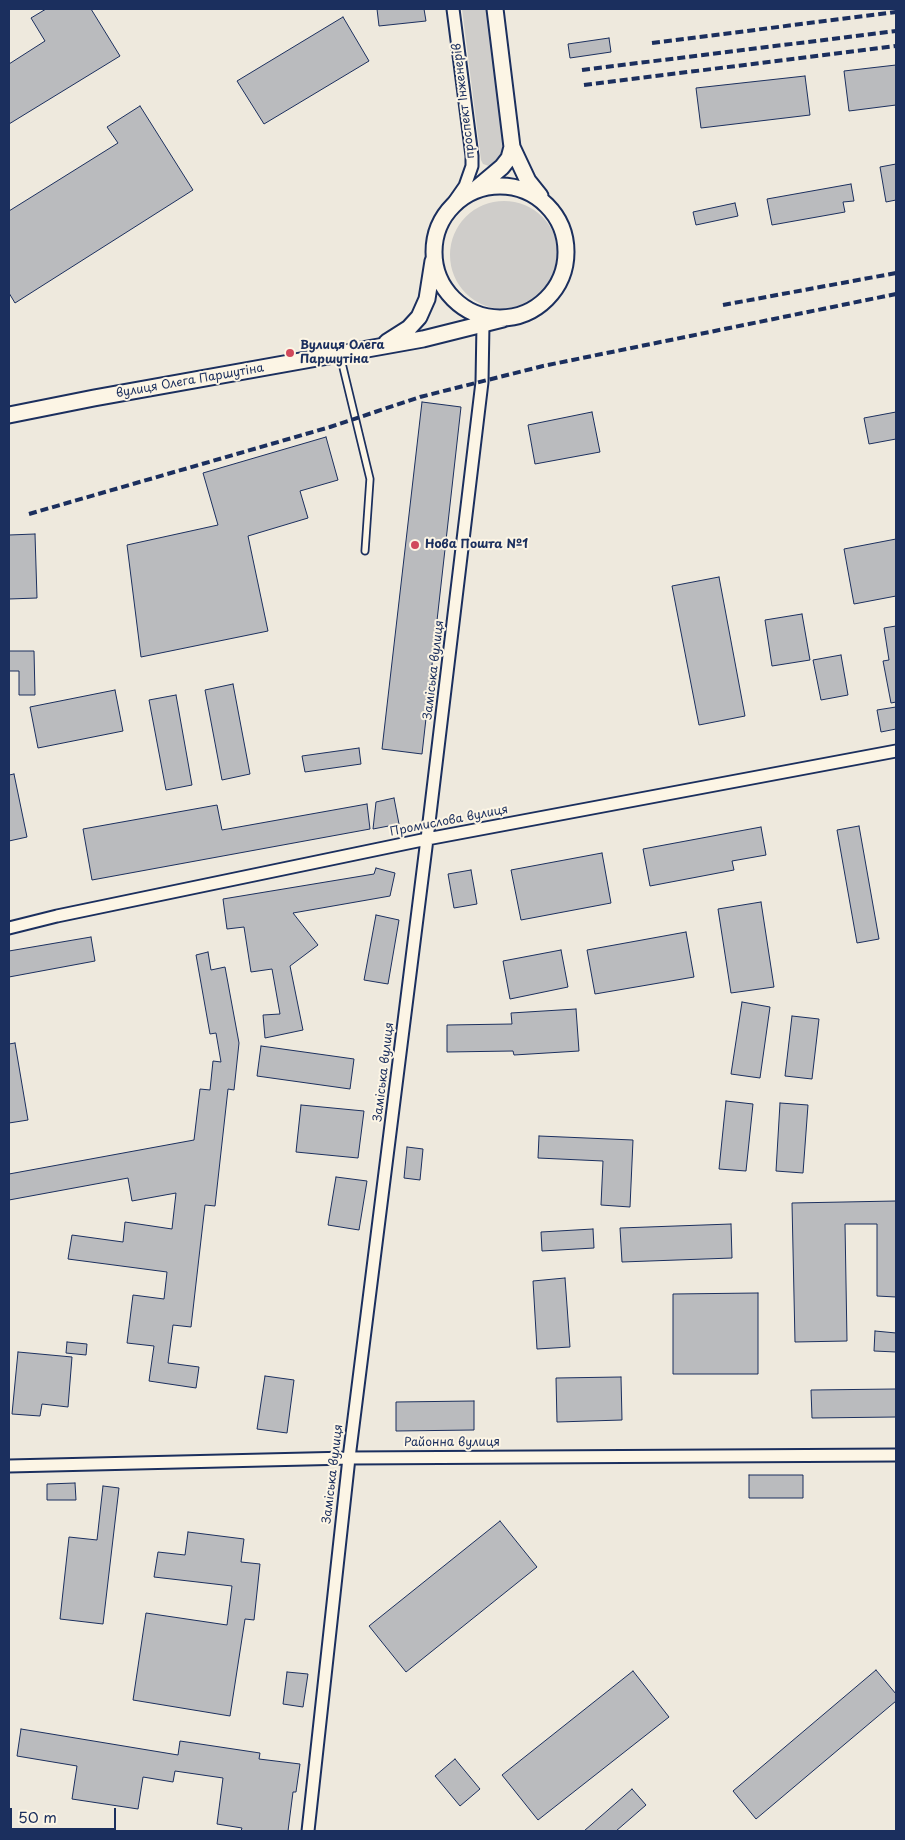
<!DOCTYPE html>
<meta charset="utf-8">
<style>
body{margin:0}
#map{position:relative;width:905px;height:1840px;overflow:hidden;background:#eee9dd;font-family:"Playpen Sans",sans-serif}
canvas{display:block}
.frame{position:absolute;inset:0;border:10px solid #1b2f5e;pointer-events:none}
.scale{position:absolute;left:10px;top:1808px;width:106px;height:22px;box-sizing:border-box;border:2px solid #1b2f5e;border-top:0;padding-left:6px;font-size:15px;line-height:18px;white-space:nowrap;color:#1b2f5e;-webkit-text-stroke:4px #fcf5e5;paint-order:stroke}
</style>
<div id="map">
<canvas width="905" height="1840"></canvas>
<div class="frame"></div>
<div class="scale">50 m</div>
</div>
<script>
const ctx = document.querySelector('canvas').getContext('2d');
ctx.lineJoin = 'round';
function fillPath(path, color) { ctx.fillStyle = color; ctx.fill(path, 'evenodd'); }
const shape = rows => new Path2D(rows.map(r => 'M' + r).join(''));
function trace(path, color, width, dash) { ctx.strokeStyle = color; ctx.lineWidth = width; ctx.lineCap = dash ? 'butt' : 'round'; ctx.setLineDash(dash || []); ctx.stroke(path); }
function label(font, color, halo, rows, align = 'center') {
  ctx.font = font + ' "Playpen Sans",sans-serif'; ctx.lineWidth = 4; ctx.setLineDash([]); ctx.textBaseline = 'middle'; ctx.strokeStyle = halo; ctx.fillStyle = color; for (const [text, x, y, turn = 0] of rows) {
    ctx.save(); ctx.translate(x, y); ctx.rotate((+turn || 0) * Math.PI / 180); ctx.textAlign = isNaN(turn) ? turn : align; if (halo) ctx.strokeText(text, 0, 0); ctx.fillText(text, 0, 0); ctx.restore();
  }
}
fillPath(shape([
 [462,9,489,9,507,145,505,155,494,165,489,166,483,164,481,160],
 '450 255a54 54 0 1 1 108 0a54 54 0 1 1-108 0Z'
]), '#cfcdca');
const building = shape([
 [46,9,91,9,120,56,9,124,9,64,45,41,31,18,46,9],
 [377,9,424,9,426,21,379,26,377,9],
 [343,17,369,61,264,124,237,81,343,17],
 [609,38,611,52,570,58,568,44,609,38],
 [896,65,896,105,849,111,844,71,896,65],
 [805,76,810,115,701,128,696,88,805,76],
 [140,106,193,190,15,303,9,293,9,211,118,143,107,127,140,106],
 [896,164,896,200,886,202,880,167,896,164],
 [851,184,854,201,843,202,845,212,772,225,767,199,851,184],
 [735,203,738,216,696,225,693,212,735,203],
 [422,402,461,407,422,754,382,749,422,402],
 [592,412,600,452,535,464,528,425,592,412],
 [896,412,896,439,869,444,864,418,896,412],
 [326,437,338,480,300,491,308,518,248,536,268,631,141,657,127,545,218,525,203,473,326,437],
 [35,534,37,598,9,599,9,535,35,534],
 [896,539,896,596,854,604,844,549,896,539],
 [719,577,745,716,699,725,672,586,719,577],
 [802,614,810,660,772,666,765,620,802,614],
 [896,626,896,702,891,703,883,661,889,660,884,628,896,626],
 [9,651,34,651,35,695,19,695,19,671,9,671,9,651],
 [841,655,848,695,821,700,813,660,841,655],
 [233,684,250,774,222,780,205,690,233,684],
 [115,690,123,731,38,748,30,707,115,690],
 [176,695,192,785,166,790,149,700,176,695],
 [896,707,896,729,881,732,877,710,896,707],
 [359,748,361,764,305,772,302,756,359,748],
 [14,774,27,837,9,841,9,775,14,774],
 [394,798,399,824,373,829,376,802,394,798],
 [367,804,370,829,92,880,83,829,217,805,222,830,367,804],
 [859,826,879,939,857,943,837,830,859,826],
 [761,827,766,855,732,861,734,870,650,886,643,849,761,827],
 [602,853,611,903,521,920,511,870,602,853],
 [376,868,395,873,390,896,293,913,318,945,290,966,303,1030,265,1038,263,1015,280,1014,272,969,251,972,244,927,227,929,223,899,374,874,376,868],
 [471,870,477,904,454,908,448,874,471,870],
 [761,902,774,987,731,993,718,909,761,902],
 [376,915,399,920,388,984,364,980,376,915],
 [686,932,694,977,595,994,587,950,686,932],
 [91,937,95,961,9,977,9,951,91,937],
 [561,950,568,987,510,999,503,961,561,950],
 [208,952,211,970,225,967,239,1043,234,1090,228,1089,215,1206,205,1205,191,1327,173,1325,168,1363,199,1367,196,1388,149,1381,154,1346,127,1343,133,1295,164,1299,167,1272,68,1259,72,1235,123,1242,125,1222,172,1229,176,1193,132,1201,128,1178,9,1200,9,1174,194,1140,200,1089,210,1090,213,1061,221,1062,216,1033,210,1034,196,955,208,952],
 [742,1002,770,1007,760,1078,731,1074,742,1002],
 [576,1009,579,1051,514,1055,513,1051,447,1052,447,1025,512,1024,511,1013,576,1009],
 [792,1016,819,1019,812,1079,785,1076,792,1016],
 [15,1043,28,1120,9,1123,9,1044,15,1043],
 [261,1046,354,1059,350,1089,257,1076,261,1046],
 [726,1101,753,1104,746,1171,719,1169,726,1101],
 [780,1103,808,1105,803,1173,776,1171,780,1103],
 [301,1105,364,1111,358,1158,296,1152,301,1105],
 [539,1136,633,1140,630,1207,601,1205,603,1161,538,1158,539,1136],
 [407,1147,423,1149,420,1180,404,1178,407,1147],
 [336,1177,367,1181,359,1230,328,1225,336,1177],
 [896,1201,896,1297,877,1296,877,1224,845,1224,847,1341,795,1342,792,1203,896,1201],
 [731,1224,732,1258,622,1262,620,1228,731,1224],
 [593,1229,594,1248,542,1251,541,1232,593,1229],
 [565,1278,570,1347,537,1349,533,1281,565,1278],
 [758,1293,758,1374,673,1374,673,1294,758,1293],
 [875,1331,896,1333,896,1352,874,1351,875,1331],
 [67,1342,87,1344,86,1355,66,1353,67,1342],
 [18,1352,72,1357,68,1407,42,1404,40,1416,12,1414,18,1352],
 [265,1376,294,1380,287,1433,257,1429,265,1376],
 [621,1377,622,1420,557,1422,556,1378,621,1377],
 [896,1389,896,1417,812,1418,811,1390,896,1389],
 [474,1401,474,1430,396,1431,396,1402,474,1401],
 [749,1475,803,1475,803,1498,749,1498,749,1475],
 [75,1483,76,1500,47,1500,47,1484,75,1483],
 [103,1486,119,1488,103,1624,60,1619,69,1537,97,1540,103,1486],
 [500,1521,537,1567,406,1672,369,1626,500,1521],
 [188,1532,244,1539,241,1562,260,1564,254,1620,245,1619,230,1716,133,1700,146,1613,227,1625,232,1586,154,1577,158,1552,185,1555,188,1532],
 [876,1670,896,1694,896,1701,756,1819,733,1791,876,1670],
 [633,1671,669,1717,538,1820,502,1775,633,1671],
 [287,1672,308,1674,303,1707,283,1704,287,1672],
 [21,1729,178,1755,180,1741,260,1753,259,1759,300,1764,296,1792,293,1792,288,1831,241,1831,242,1828,217,1824,223,1778,175,1771,173,1782,143,1777,138,1809,72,1799,77,1766,17,1756,21,1729],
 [455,1759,480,1789,460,1806,435,1776,455,1759],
 [632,1789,646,1805,616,1831,584,1831,632,1789]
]);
fillPath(building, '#babbbe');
trace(building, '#1b2f5e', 1);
const service = shape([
 [340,355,370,479,365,551]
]);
const minor = shape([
 [444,216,465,186,472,166,472,156,453,9],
 [9,928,57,916,427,839,896,751],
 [9,1466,349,1458,896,1455],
 [308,1831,349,1458,427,839,482,382,483,324,480,316]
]);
const tertiary = shape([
 [495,9,512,147,528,181,540,196],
 '434 252a66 66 0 1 1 132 0a66 66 0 1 1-132 0Z',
 [477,188,502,167,509,158,512,147],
 [387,342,409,328,419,317,427,299,433,261],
 [9,415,94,398,423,339,503,319]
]);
trace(service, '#1b2f5e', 9);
trace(minor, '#1b2f5e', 15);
trace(tertiary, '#1b2f5e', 19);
trace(service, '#fcf5e5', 5.5);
trace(minor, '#fcf5e5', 11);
trace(tertiary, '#fcf5e5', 15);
trace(shape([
 [652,43,896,12],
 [582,70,896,31],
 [584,85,896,46],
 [723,305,896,273],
 [29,514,330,427,420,397,543,366,896,294]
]), '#1b2f5e', 4, [8, 4]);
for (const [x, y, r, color] of [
 [290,353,5,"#d1495b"],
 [415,545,5,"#d1495b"]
]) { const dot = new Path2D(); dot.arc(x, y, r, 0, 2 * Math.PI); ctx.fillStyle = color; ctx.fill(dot); trace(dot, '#fcf5e5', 2); }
label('12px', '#1b2f5e', '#fcf5e5', [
 ["проспект Інженерів",464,101,-97],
 ["вулиця Олега Паршутіна",190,381,-10],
 ["Заміська вулиця",434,670,-83],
 ["Промислова вулиця",449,821,-11],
 ["Заміська вулиця",384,1072,-83],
 ["Районна вулиця",452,1443],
 ["Заміська вулиця",333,1474,-83]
]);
label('bold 12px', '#1b2f5e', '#fcf5e5', [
 ["Вулиця Олега",300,346],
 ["Паршутіна",300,360],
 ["Нова Пошта №1",425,545]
], 'left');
</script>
